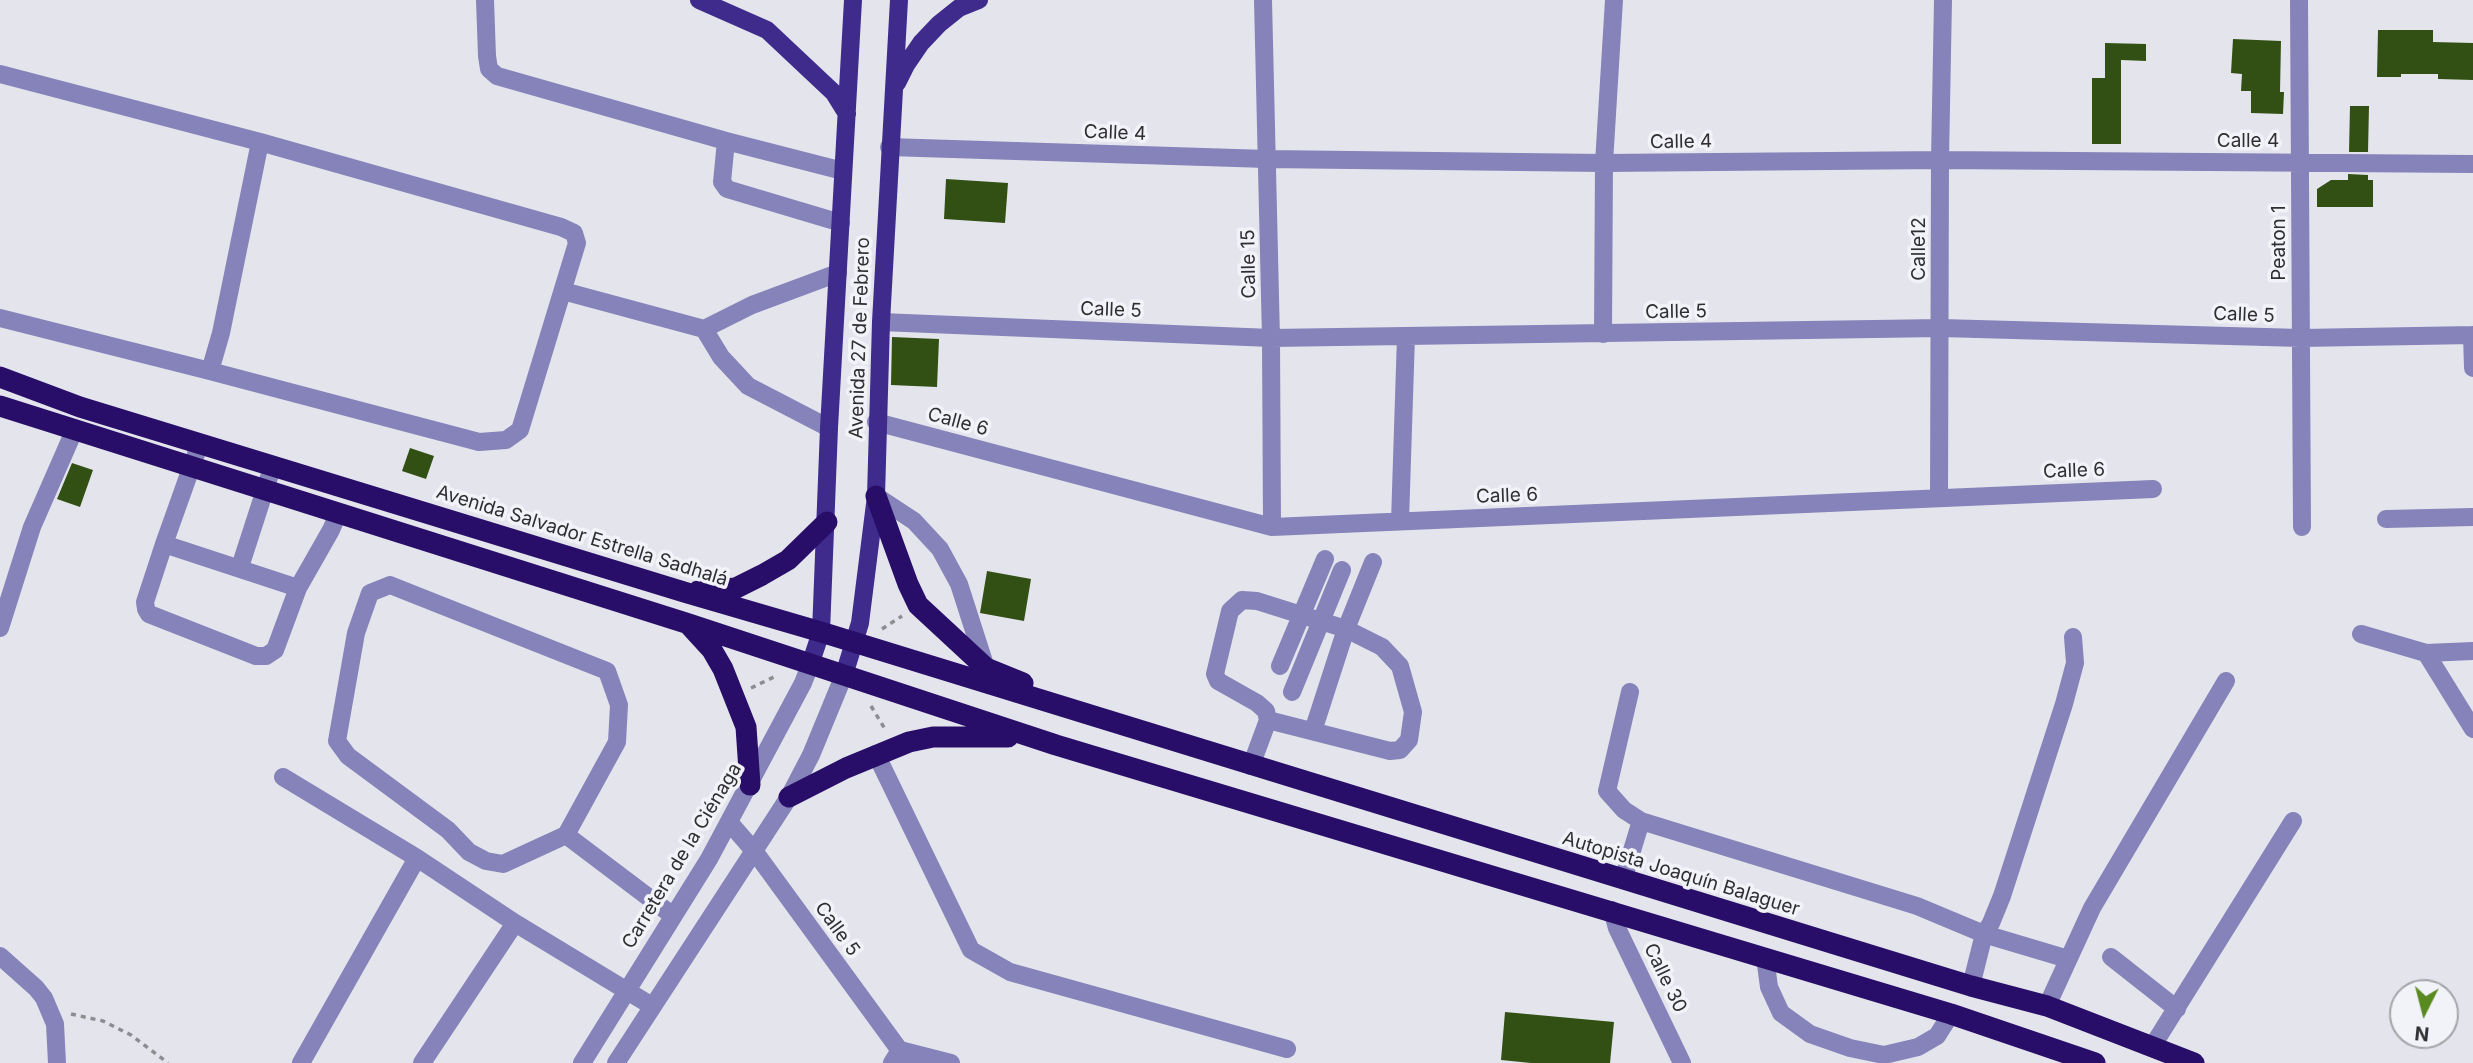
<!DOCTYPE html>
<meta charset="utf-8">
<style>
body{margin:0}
#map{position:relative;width:2473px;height:1063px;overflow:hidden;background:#e4e5ec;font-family:Inter,sans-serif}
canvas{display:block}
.north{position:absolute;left:2389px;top:979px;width:70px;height:70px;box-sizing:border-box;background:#f2f2f9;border:2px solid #a4a4a9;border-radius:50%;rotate:186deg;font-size:19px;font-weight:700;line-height:28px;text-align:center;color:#2f2f32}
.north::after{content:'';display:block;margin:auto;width:24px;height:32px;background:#588a20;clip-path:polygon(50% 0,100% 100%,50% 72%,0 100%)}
</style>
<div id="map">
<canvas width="2473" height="1063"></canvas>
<div class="north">N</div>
</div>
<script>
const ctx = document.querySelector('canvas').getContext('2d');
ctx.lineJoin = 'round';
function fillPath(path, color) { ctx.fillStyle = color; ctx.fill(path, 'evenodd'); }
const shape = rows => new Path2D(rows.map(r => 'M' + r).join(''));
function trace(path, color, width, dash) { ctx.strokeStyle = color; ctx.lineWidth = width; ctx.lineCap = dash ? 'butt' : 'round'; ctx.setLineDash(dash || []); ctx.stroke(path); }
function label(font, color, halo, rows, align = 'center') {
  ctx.font = font + ' Inter,sans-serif'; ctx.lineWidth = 7; ctx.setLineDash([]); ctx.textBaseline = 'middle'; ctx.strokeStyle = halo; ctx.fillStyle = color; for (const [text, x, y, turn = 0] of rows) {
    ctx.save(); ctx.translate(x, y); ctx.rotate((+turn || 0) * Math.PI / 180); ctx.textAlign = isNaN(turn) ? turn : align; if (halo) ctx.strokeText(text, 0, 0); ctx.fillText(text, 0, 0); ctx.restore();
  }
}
fillPath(shape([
 [2378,30,2433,30,2433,42,2473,43,2473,80,2438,79,2438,74,2401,74,2401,77,2377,77],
 [2233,39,2281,41,2280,92,2284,92,2283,114,2251,113,2251,91,2241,91,2242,74,2231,73],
 [2105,43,2146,44,2146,61,2121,60,2121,144,2092,144,2092,78,2105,78],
 [2350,106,2369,106,2368,152,2349,152],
 [2348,174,2368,175,2368,180,2373,180,2373,207,2317,207,2317,189,2331,180,2348,180],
 [946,179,1008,183,1005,223,944,219],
 [892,337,939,339,937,387,891,385],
 [410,448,434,456,426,479,402,471],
 [72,463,93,470,80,507,57,499],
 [987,571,1031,579,1024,621,980,613],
 [1505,1012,1614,1022,1610,1063,1531,1063,1501,1060]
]), '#325013');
trace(shape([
 [882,629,902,616],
 [751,688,778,675],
 [871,706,885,729],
 [71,1014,103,1021,131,1035,168,1063]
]), '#8c8c91', 3.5, [5, 5]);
trace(shape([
 [485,0,487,56,489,69,497,76,726,141,843,171],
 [1263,0,1271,338,1272,527],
 [2299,0,2302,527],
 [0,74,260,142,221,333,210,371,479,442,506,440,520,430,577,243,574,233,561,227,260,142],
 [726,141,722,182,727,189,841,223],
 [889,147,1267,159,1604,163,1940,160,2473,164],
 [563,291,704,329,721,357,748,386,829,428],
 [0,318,210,371],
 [881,322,1271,338,1941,328,2301,338,2473,335],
 [704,329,752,305,838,273],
 [1603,334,1604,163,1614,0],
 [2472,335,2473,368],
 [876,422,1272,527,2153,489],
 [200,443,164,544,298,588],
 [876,496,914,521,940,549,959,584,986,668],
 [1939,498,1940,160,1943,0],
 [2386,519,2473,517],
 [1400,521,1406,336],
 [164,544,145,602,146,609,149,614,256,656,266,656,275,650,298,588,331,530,338,514],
 [240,567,273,465],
 [390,585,607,671,619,705,617,742,566,835,503,864,486,861,469,852,448,830,348,756,337,741,356,633,370,593,390,585],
 [0,628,32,527,74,431],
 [2361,634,2426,653,2473,651],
 [2426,653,2473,729],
 [1280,666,1325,559],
 [1292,692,1342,570],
 [1630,692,1607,791,1624,810,1641,821,1917,906,1984,934,1971,986],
 [1313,731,1346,629,1373,562],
 [876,754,971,950,1010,972,1287,1049],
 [1251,766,1268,720,1266,711,1257,703,1218,681,1215,674,1230,611,1242,600,1257,601,1346,629,1382,647,1400,666,1413,712,1409,740,1400,750,1390,751,1268,720],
 [283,777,417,858,515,923,652,1006],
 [729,822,755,852,909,1063],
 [566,835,672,915],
 [1623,880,1641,821],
 [1612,910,1617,928,1682,1063],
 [0,956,36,988,44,998,55,1024,57,1063],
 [1765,957,1769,987,1781,1013,1810,1034,1850,1048,1884,1055,1918,1047,1937,1036,1951,1014],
 [2111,957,2177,1009],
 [2068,959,1984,934,1991,923,2002,896,2064,704,2075,663,2073,637],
 [2047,1006,2092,908,2226,681],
 [2152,1047,2293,821],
 [301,1063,417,858],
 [422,1063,515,923],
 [582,1063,709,859,803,683,810,665],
 [616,1063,789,797,811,755,844,675],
 [892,1063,900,1050,951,1063]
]), '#8583b9', 18);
trace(shape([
 [699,0,767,30,834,93,847,114],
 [897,83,906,65,921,43,939,24,959,8,979,0],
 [810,665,821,632,829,428,853,0],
 [844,675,860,623,876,496,881,322,899,0]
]), '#3f2b8b', 18);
trace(shape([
 [0,377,80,407,684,592,821,632,1971,986,2047,1006,2194,1063],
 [0,406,689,624,1056,745,1951,1014,2095,1063],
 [876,496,908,584,918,605,986,668,1023,683],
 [698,591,736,588,762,575,788,560,827,522],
 [690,626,712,650,723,669,746,727,750,785],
 [789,797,846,768,909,742,933,737,1008,737]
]), '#280e69', 21);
label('19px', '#2f2f32', '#f2f2f9', [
 ["Calle 4",1115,133,2],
 ["Calle 4",2248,141],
 ["Calle 4",1681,142,-1],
 ["Peaton 1",2279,243,-90],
 ["Calle12",1919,249,-90],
 ["Calle 15",1249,264,-91],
 ["Calle 5",1111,310,2],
 ["Calle 5",1676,312,-1],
 ["Calle 5",2244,315,2],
 ["Avenida 27 de Febrero",860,338,-88],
 ["Calle 6",958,422,15],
 ["Calle 6",2074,471,-2],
 ["Calle 6",1507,496,-2],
 ["Avenida Salvador Estrella Sadhalá",582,536,17],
 ["Carretera de la Ciénaga",682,856,-59],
 ["Autopista Joaquín Balaguer",1681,874,17],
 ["Calle 5",837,929,54],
 ["Calle 30",1665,978,64]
]);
</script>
